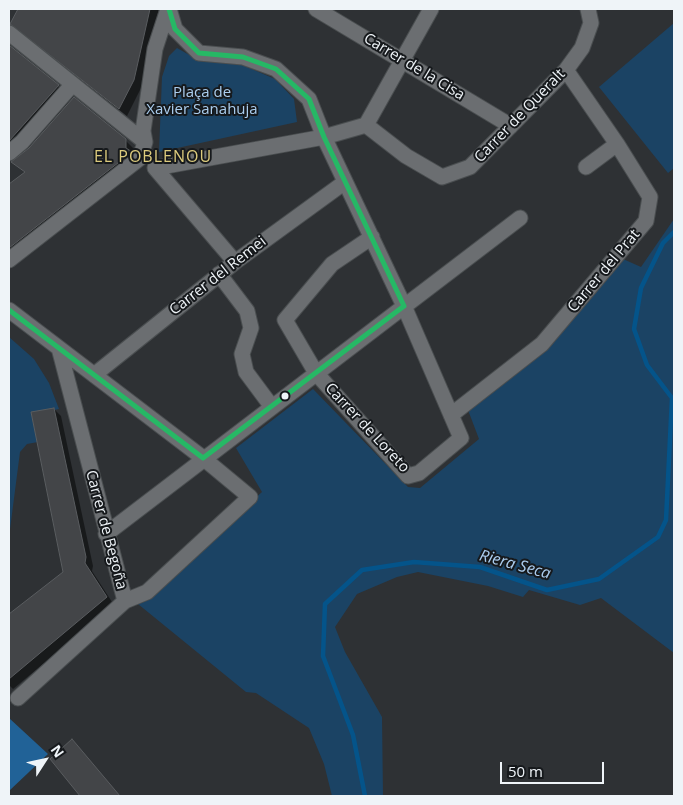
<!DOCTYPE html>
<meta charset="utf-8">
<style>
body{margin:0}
#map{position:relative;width:683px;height:805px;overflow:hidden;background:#2e3134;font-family:"Open Sans",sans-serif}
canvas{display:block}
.frame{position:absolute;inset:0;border:10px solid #eff4f8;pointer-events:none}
.north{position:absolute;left:20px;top:735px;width:50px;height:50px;-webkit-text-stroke:4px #16191c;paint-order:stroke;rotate:55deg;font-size:14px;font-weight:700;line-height:20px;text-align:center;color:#eff4f8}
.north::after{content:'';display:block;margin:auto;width:18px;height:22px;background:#eff4f8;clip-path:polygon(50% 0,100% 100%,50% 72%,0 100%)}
.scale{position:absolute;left:500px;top:762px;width:104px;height:22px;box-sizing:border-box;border:2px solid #eff4f8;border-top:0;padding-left:6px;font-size:15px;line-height:18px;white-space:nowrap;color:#eff4f8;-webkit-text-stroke:4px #16191c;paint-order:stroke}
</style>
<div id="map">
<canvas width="683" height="805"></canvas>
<div class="frame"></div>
<div class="north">N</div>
<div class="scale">50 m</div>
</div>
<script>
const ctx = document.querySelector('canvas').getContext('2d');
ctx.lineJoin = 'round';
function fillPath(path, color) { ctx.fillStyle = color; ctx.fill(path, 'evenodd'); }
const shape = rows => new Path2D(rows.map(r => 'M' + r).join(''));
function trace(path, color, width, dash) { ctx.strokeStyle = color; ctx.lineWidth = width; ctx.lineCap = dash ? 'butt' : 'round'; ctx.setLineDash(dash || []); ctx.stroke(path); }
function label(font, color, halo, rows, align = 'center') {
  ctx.font = font + ' "Open Sans",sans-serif'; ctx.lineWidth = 4; ctx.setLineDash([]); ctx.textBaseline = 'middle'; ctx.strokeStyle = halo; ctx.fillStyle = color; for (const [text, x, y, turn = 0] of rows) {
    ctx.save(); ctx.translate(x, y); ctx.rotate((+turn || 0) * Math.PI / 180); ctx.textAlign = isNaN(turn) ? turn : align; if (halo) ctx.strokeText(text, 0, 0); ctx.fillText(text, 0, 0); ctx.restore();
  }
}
fillPath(shape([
 [674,23,674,168,668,173,599,87],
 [177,48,200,61,240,64,275,79,294,99,297,122,159,152,162,77,169,56],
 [674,219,674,653,601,598,580,605,529,590,523,597,488,586,418,572,397,577,357,594,335,627,345,652,382,717,383,796,332,796,324,764,309,728,256,693,246,692,138,604,262,492,236,448,313,389,408,487,420,488,479,439,468,410,623,259,641,267],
 [9,337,34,359,49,383,59,409,35,414,38,442,27,444,20,452,9,537]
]), '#1b4364');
fillPath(shape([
 [9,718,48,754,9,791]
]), '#216297');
fillPath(shape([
 [19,9,159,9,141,88,127,116,19,31,12,24],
 [9,46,66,93,9,156],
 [125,140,133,148,133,155,9,261,9,185,26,173,13,162],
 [54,409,61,416,93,566,92,571,114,605,13,689,9,685,9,620,65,573]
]), '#0007');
trace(shape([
 [365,796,353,735,323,656,325,604,362,570,414,562,480,567,547,590,599,579,658,537,666,520,672,398,647,365,634,329,641,288,663,243,674,232]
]), '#04548a', 4.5);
const building = shape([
 [18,9,150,9,134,80,119,109,10,24,18,9],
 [9,45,59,85,9,141,9,45],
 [74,97,126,139,126,148,132,152,9,248,9,184,25,172,11,162,29,148,74,97],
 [54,408,86,557,85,563,107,597,9,679,9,614,63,572,31,412,54,408],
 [72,739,120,796,80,796,50,759,72,739]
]);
fillPath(building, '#434548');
trace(building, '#595c5f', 1);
const minor = shape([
 [169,9,175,29,199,53,243,57,276,69,309,99,324,137,404,306,461,438,419,473,408,476,316,373,285,320,332,264,372,237],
 [316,9,511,126],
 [9,33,145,142],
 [366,125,406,156,442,177,470,167,566,70,582,48,591,23,588,9],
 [366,125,431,9],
 [9,153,22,142,72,85],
 [586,167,617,144],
 [9,260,140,158,145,142,143,131,155,49,168,9],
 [235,262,155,168,324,137,366,125],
 [219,274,247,311,251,328,242,354,246,372,272,407],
 [9,310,203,458,250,497,147,592,125,601],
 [94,375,235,262,345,182],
 [451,415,542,344,646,221,650,197,617,144,566,70],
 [106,534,520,218],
 [18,698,125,601,59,348]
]);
trace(minor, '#4a4e50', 17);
trace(minor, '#6b6e71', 15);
trace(shape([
 [169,9,175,29,199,53,243,57,276,69,309,99,324,137,404,306],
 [9,310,203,458],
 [203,458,404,306]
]), '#26b865', 5);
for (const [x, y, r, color] of [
 [285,396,4.5,"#eff4f8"]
]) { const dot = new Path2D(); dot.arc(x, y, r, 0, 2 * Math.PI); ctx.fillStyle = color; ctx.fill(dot); trace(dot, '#16191c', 2); }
label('15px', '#eff4f8', '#16191c', [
 ["Carrer de la Cisa",414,67,31],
 ["Carrer de Queralt",520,116,-46],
 ["Carrer del Prat",604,271,-50],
 ["Carrer del Remei",218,276,-38],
 ["Carrer de Loreto",367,428,47],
 ["Carrer de Begoña",106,530,75]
]);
label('15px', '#abceef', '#16191c', [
 ["Plaça de",202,93],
 ["Xavier Sanahuja",202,110]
]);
ctx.letterSpacing = '1px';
label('16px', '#dccb7d', '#16191c', [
 ["EL POBLENOU",153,157]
]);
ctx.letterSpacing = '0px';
label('italic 16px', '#ace', '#16191c', [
 ["Riera Seca",515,565,15]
]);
</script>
